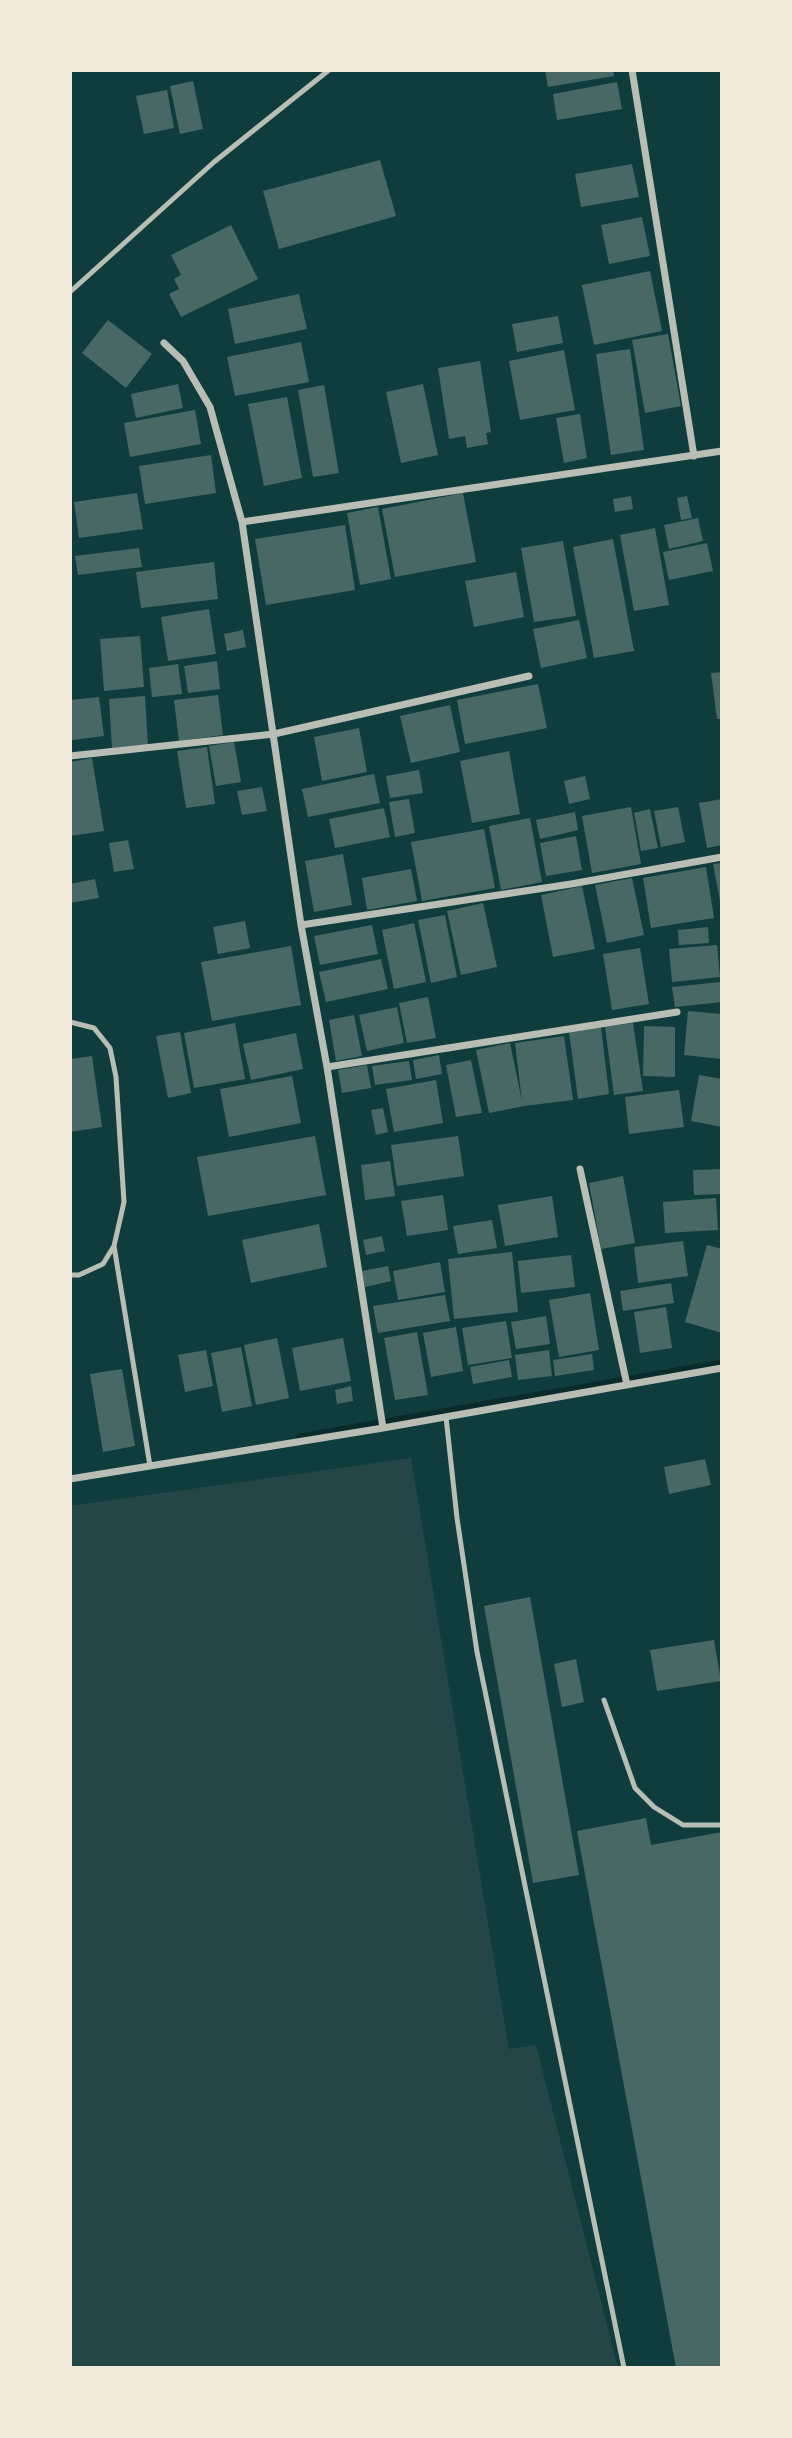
<!DOCTYPE html>
<style>
body{margin:0}
#map{position:relative;width:792px;height:2438px;overflow:hidden;background:#0f3d3e;font-family:Mulish,sans-serif}
canvas{display:block}
.frame{position:absolute;inset:0;border:72px solid #f1e9da;pointer-events:none}
</style>
<div id="map">
<canvas width="792" height="2438"></canvas>
<div class="frame"></div>
</div>
<script>
const ctx = document.querySelector('canvas').getContext('2d');
ctx.lineJoin = 'round';
function fillPath(path, color) { ctx.fillStyle = color; ctx.fill(path, 'evenodd'); }
const shape = rows => new Path2D(rows.map(r => 'M' + r).join(''));
function trace(path, color, width, dash) { ctx.strokeStyle = color; ctx.lineWidth = width; ctx.lineCap = dash ? 'butt' : 'round'; ctx.setLineDash(dash || []); ctx.stroke(path); }
fillPath(shape([
 [411,1458,509,2049,536,2045,618,2368,70,2368,70,1506]
]), '#244646');
trace(shape([
 [300,1438,722,1364]
]), '#0a2a2b', 9);
fillPath(shape([
 [545,70,613,70,614,76,548,87],
 [193,81,203,129,180,134,170,86],
 [617,82,622,109,557,120,553,94],
 [167,90,174,128,144,134,136,96],
 [380,160,396,216,279,249,263,191],
 [632,164,639,197,581,207,575,174],
 [642,217,650,256,609,264,601,225],
 [231,225,258,279,181,317,169,294,179,289,174,279,181,275,171,255],
 [650,271,662,331,594,345,582,285],
 [299,294,307,329,235,344,228,309],
 [558,316,563,343,517,352,512,324],
 [108,320,152,354,126,388,82,353],
 [668,334,681,406,645,413,632,340],
 [301,342,309,382,235,396,227,357],
 [630,349,644,450,611,455,596,354],
 [564,350,575,410,520,420,509,361],
 [480,361,491,432,486,433,488,444,467,448,465,436,449,439,438,368],
 [178,384,183,408,136,418,131,394],
 [423,384,438,455,401,463,386,392],
 [324,385,339,473,313,477,298,390],
 [287,397,302,478,264,486,248,404],
 [195,410,201,444,130,457,124,423],
 [580,414,587,458,564,463,556,418],
 [211,455,216,493,145,504,139,466],
 [137,493,143,529,79,538,74,502],
 [463,493,476,562,395,577,382,509],
 [631,496,633,509,615,512,613,499],
 [687,496,692,518,681,520,677,498],
 [378,507,391,579,360,585,347,513],
 [698,518,703,541,669,549,664,525],
 [345,525,355,590,266,605,255,539],
 [655,528,669,605,634,611,620,535],
 [613,539,634,651,594,658,573,547],
 [563,541,576,616,534,622,521,548],
 [707,543,713,571,669,580,663,552],
 [139,548,142,567,78,575,75,556],
 [214,562,218,599,141,608,136,572],
 [516,572,524,617,474,627,465,581],
 [209,609,216,654,168,661,161,617],
 [579,620,587,658,541,668,533,629],
 [243,630,246,647,227,651,224,634],
 [140,636,144,687,104,691,100,639],
 [217,661,220,689,188,693,184,666],
 [178,664,182,694,152,697,149,668],
 [722,672,722,719,717,719,711,673],
 [538,684,547,728,465,744,457,700],
 [218,695,223,735,179,741,174,700],
 [145,696,148,745,112,748,109,699],
 [99,697,104,736,72,740,70,700],
 [450,705,460,752,411,763,400,716],
 [359,728,367,772,322,781,314,737],
 [234,742,241,782,216,786,209,746],
 [207,747,215,804,186,808,177,751],
 [509,751,520,814,472,823,460,761],
 [92,758,104,831,70,836,70,762],
 [419,770,423,793,390,798,386,776],
 [374,774,380,803,308,817,302,789],
 [585,776,590,799,569,804,564,781],
 [262,787,267,811,242,815,237,791],
 [409,799,415,833,395,837,389,802],
 [722,799,722,845,707,848,699,803],
 [631,807,641,864,592,873,582,816],
 [678,807,685,842,661,847,654,811],
 [384,808,390,837,335,848,329,819],
 [650,809,658,848,641,851,634,813],
 [575,812,578,830,540,839,536,820],
 [530,818,542,882,501,890,489,826],
 [484,829,495,888,422,901,411,842],
 [576,836,582,870,546,876,540,843],
 [128,840,134,869,114,872,109,843],
 [343,854,352,905,314,912,305,861],
 [722,863,722,906,721,906,713,864],
 [706,867,714,918,651,928,643,878],
 [411,869,417,901,367,910,362,878],
 [632,878,644,935,607,943,595,885],
 [95,879,99,898,70,903,70,884],
 [582,886,595,949,553,957,541,895],
 [483,903,497,967,461,975,447,911],
 [445,915,457,977,431,983,418,920],
 [245,921,250,948,218,954,213,927],
 [414,923,426,982,394,989,382,930],
 [372,925,378,954,320,965,314,936],
 [708,927,709,943,679,945,678,930],
 [717,945,720,977,672,982,669,949],
 [291,946,301,1005,212,1021,201,962],
 [640,948,649,1004,612,1010,603,954],
 [381,959,388,989,326,1002,319,972],
 [720,982,722,1002,675,1007,672,987],
 [428,997,436,1038,407,1043,399,1003],
 [397,1007,404,1043,367,1051,359,1015],
 [688,1011,722,1014,722,1059,684,1055],
 [354,1015,362,1056,336,1061,329,1020],
 [235,1023,245,1079,194,1088,184,1033],
 [633,1023,643,1091,614,1095,605,1027],
 [644,1026,675,1027,675,1077,643,1076],
 [601,1027,609,1094,578,1099,569,1032],
 [180,1032,191,1093,168,1098,156,1036],
 [296,1033,303,1069,251,1080,243,1044],
 [564,1036,573,1100,524,1106,489,1113,476,1050,510,1043,522,1101,515,1043],
 [439,1055,442,1074,416,1079,413,1060],
 [92,1056,102,1127,70,1132,70,1059],
 [471,1060,482,1113,456,1117,446,1065],
 [409,1061,412,1080,375,1085,372,1066],
 [367,1065,371,1088,342,1093,338,1070],
 [699,1075,722,1079,722,1127,691,1121],
 [292,1076,301,1123,229,1137,220,1089],
 [436,1080,443,1123,394,1132,386,1089],
 [679,1090,684,1127,629,1134,625,1097],
 [383,1108,388,1132,376,1135,371,1110],
 [315,1136,326,1195,208,1216,197,1157],
 [458,1136,464,1176,397,1186,391,1145],
 [390,1161,395,1196,365,1200,361,1165],
 [721,1169,722,1194,694,1195,693,1170],
 [623,1176,635,1243,601,1249,589,1183],
 [443,1195,448,1230,407,1236,401,1201],
 [552,1196,558,1237,505,1246,498,1205],
 [716,1198,718,1230,665,1233,663,1202],
 [492,1220,497,1248,458,1254,453,1226],
 [319,1224,327,1267,251,1283,242,1240],
 [382,1236,385,1251,366,1255,363,1240],
 [683,1241,688,1276,638,1283,634,1247],
 [707,1245,722,1249,722,1333,685,1322],
 [512,1252,518,1312,454,1319,448,1259],
 [571,1255,575,1287,521,1293,518,1261],
 [440,1262,445,1292,398,1300,393,1271],
 [388,1266,391,1281,365,1287,362,1271],
 [671,1283,674,1303,623,1311,620,1291],
 [590,1293,599,1350,559,1357,549,1300],
 [445,1295,450,1321,378,1333,373,1306],
 [666,1307,672,1348,640,1353,634,1312],
 [546,1316,550,1344,516,1349,511,1322],
 [506,1321,512,1358,468,1365,462,1328],
 [456,1327,463,1371,431,1377,423,1333],
 [417,1332,428,1395,395,1400,384,1338],
 [277,1338,289,1398,256,1405,244,1345],
 [343,1338,351,1381,300,1391,292,1348],
 [241,1347,252,1406,222,1412,211,1353],
 [206,1350,213,1386,185,1392,178,1355],
 [549,1350,552,1376,518,1380,515,1355],
 [592,1354,594,1370,555,1376,553,1360],
 [509,1360,512,1377,473,1384,470,1367],
 [122,1369,135,1446,103,1452,90,1374],
 [351,1386,353,1401,337,1404,335,1390],
 [705,1459,711,1485,669,1494,664,1467],
 [530,1597,579,1875,533,1883,484,1606],
 [714,1640,721,1681,657,1691,650,1650],
 [576,1659,584,1702,562,1707,554,1664],
 [646,1818,651,1845,722,1832,722,2368,676,2368,577,1831]
]), '#486865');
trace(shape([
 [70,292,214,162,329,70],
 [70,1022,94,1028,110,1048,116,1077,124,1202,114,1246,103,1264,79,1275,70,1275],
 [114,1246,150,1466],
 [446,1417,457,1518,477,1652,624,2368],
 [604,1700,635,1788,654,1807,683,1825,722,1825]
]), '#b8beb3', 5);
trace(shape([
 [632,70,694,456],
 [164,343,183,361,210,407,242,522,301,925,327,1067,383,1428],
 [242,522,722,451],
 [70,756,274,734,529,676],
 [301,925,571,884,722,857],
 [327,1067,677,1012],
 [580,1169,627,1385],
 [70,1479,383,1428,722,1368]
]), '#b8beb3', 7);
</script>
